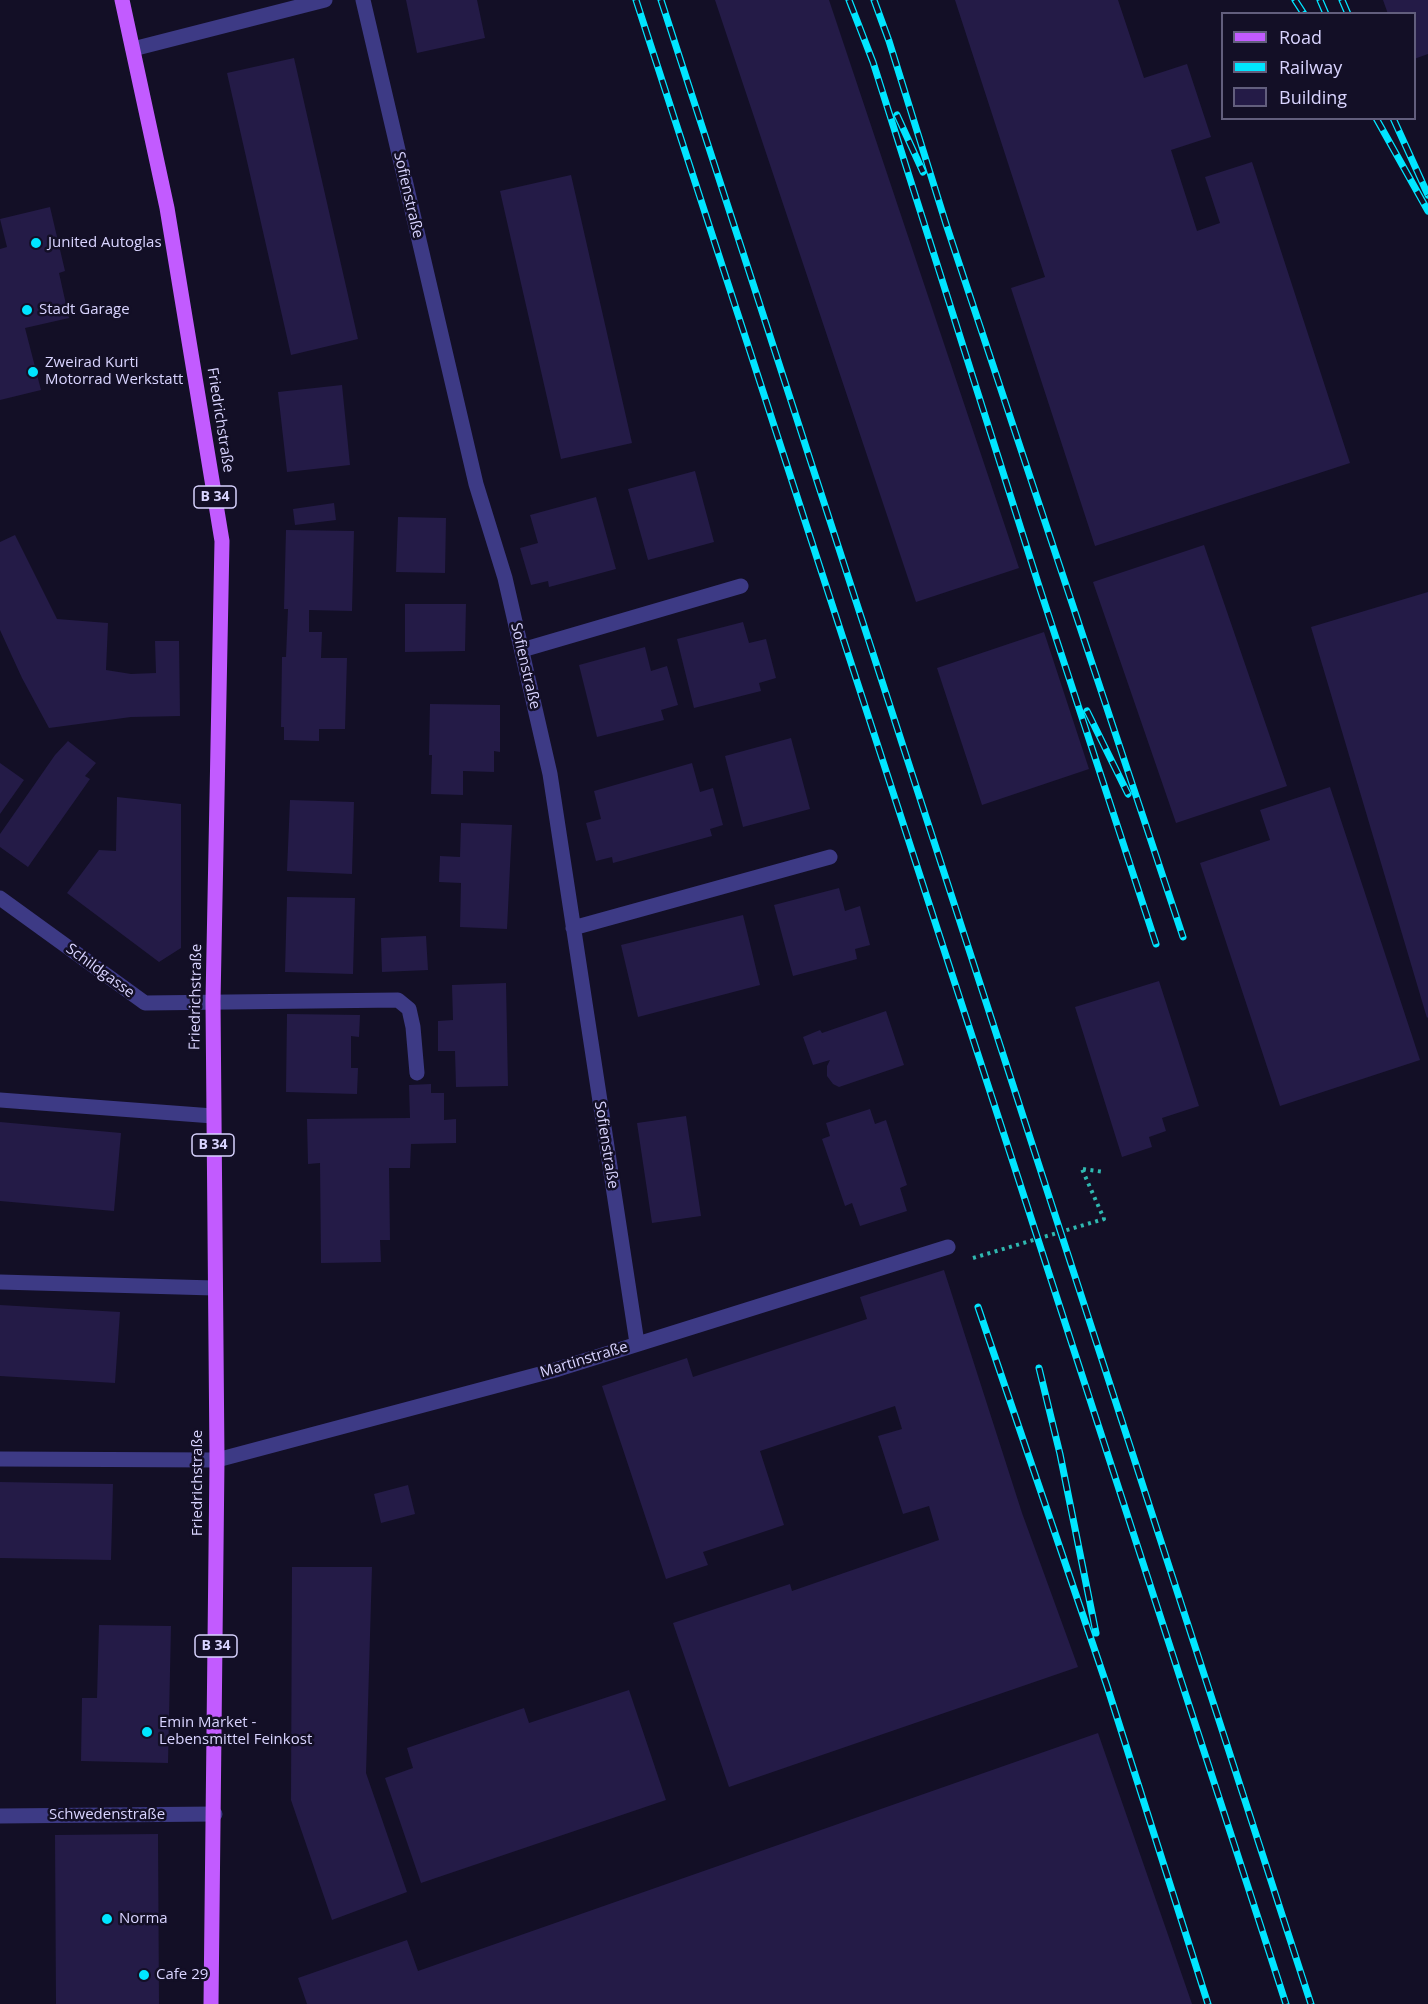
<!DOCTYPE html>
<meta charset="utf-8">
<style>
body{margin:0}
#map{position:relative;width:1428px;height:2004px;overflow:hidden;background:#130f26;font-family:"Open Sans",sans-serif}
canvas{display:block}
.legend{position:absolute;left:1221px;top:12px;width:195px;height:108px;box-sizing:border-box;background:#130f26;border:2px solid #625e7d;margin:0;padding:8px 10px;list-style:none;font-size:18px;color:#d9d4ff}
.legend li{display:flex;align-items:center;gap:12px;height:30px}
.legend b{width:30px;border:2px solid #625e7d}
</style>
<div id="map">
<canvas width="1428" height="2004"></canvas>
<ul class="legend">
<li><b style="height:8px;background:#c25bff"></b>Road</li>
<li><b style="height:8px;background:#00e5ff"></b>Railway</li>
<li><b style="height:16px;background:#241b47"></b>Building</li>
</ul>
</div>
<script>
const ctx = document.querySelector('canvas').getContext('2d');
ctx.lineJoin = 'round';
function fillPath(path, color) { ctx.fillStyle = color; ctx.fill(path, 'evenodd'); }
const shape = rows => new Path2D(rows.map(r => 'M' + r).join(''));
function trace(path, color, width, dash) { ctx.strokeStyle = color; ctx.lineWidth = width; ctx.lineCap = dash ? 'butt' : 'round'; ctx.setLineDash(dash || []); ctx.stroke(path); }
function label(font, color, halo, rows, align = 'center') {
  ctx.font = font + ' "Open Sans",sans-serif'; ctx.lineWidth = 5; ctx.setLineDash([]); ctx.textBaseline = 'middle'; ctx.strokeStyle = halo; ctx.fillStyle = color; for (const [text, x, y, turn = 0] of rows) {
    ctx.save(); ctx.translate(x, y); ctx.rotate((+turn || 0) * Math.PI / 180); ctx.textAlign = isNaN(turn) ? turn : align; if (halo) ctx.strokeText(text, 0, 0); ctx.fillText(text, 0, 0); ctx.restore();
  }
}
fillPath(shape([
 [406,0,477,0,485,38,417,53],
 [715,0,829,0,1019,568,916,602],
 [955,0,1118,0,1144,78,1187,64,1211,137,1171,150,1197,231,1220,223,1205,177,1252,162,1350,463,1095,546,1011,288,1045,277],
 [1383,0,1428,0,1428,54,1414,59,1414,14,1388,14],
 [294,58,358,339,291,355,227,73],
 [571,175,632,443,561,459,500,191],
 [50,207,65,271,59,273,69,318,25,328,41,390,0,400,0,249,7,247,0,219],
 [342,385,350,465,287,472,278,392],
 [695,471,714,542,648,560,628,489],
 [596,497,616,569,549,587,548,581,531,585,520,548,538,543,530,515],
 [334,503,336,520,295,525,293,509],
 [398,517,446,518,445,573,396,572],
 [286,530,354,531,352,611,309,610,309,632,322,632,321,658,347,658,345,729,319,729,319,741,284,740,284,727,281,727,282,657,286,657,288,609,284,609],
 [15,535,57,619,108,623,106,670,131,674,156,673,155,641,179,641,180,716,131,717,49,728,22,678,0,630,0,542],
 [1204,545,1287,786,1176,823,1093,582],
 [1428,592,1428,1017,1427,1018,1311,627],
 [405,604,466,604,465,651,405,652],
 [743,622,749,643,766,639,776,678,759,683,761,691,694,708,677,639],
 [1044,632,1089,769,982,805,937,668],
 [645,647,651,671,667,666,678,705,661,710,664,720,597,737,579,665],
 [430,704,500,705,500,752,494,751,494,772,463,771,463,795,431,794,432,755,429,755],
 [791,738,810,809,743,827,725,756],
 [68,741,96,763,85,776,90,779,28,867,0,847,0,834,55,755],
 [0,763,24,780,0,814],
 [692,763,700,792,713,788,723,825,710,829,712,836,613,863,612,857,596,861,586,823,601,819,594,791],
 [1330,787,1420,1060,1280,1106,1200,863,1270,840,1260,810],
 [117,797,181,804,181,948,159,962,67,893,99,850,116,851],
 [290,800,354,802,352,874,287,871],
 [461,823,512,825,507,929,460,927,461,883,439,882,440,856,460,857],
 [839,888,845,911,860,906,870,945,855,949,857,959,793,976,774,905],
 [287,897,355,898,353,974,285,972],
 [743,915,760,985,638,1017,621,945],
 [426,936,428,970,382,972,381,938],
 [1159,981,1199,1106,1162,1118,1166,1131,1149,1137,1152,1147,1122,1157,1075,1007],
 [506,983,508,1086,456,1087,455,1051,438,1051,438,1021,453,1020,452,985],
 [886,1011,904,1065,839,1087,833,1084,827,1076,827,1066,830,1060,813,1065,803,1037,820,1030,822,1033],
 [287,1014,360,1015,359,1037,351,1036,351,1068,358,1068,357,1094,286,1092],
 [431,1084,431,1093,444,1093,444,1120,456,1119,456,1143,411,1144,410,1168,389,1168,390,1240,380,1240,381,1262,321,1263,320,1163,308,1164,307,1119,410,1118,409,1085],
 [870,1109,875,1124,886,1120,907,1185,900,1188,907,1211,860,1226,852,1203,845,1206,822,1139,830,1136,826,1123],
 [686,1116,701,1216,652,1223,637,1123],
 [0,1122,121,1133,114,1211,0,1201],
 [944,1270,1022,1513,1078,1667,729,1787,673,1623,790,1584,792,1591,939,1540,929,1506,903,1514,878,1436,902,1429,895,1406,760,1451,784,1525,703,1552,708,1565,666,1579,602,1386,687,1358,693,1377,867,1319,860,1297],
 [0,1305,120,1312,115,1383,0,1376],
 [0,1482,113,1484,111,1560,0,1558],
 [408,1485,415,1514,381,1523,374,1494],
 [292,1567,372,1567,366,1773,407,1892,332,1920,291,1800],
 [99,1625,171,1626,168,1763,81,1761,82,1698,97,1698],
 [629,1690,666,1800,421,1883,385,1778,413,1768,407,1748,524,1708,529,1723],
 [1098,1733,1192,2004,307,2004,298,1978,407,1940,418,1971],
 [158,1834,159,2004,56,2004,55,1835]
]), '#241b47');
trace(shape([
 [1083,1169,1104,1172],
 [973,1258,1104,1219,1082,1169]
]), '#2fb8b0', 4, [3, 4.5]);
trace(shape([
 [363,0,476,484,505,578,550,774,637,1343],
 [133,49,325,0],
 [522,650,741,586],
 [0,898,145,1003,398,1000,409,1009,413,1027,417,1073],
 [573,928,830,857],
 [0,1100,213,1116],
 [0,1282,214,1288],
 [0,1459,217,1460,555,1370,948,1247],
 [0,1816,215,1814]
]), '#3d3a85', 15);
trace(shape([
 [122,0,167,208,222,541,213,1001,217,1460,211,2004]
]), '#c25bff', 15);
const rail = shape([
 [636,0,1286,2004],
 [661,0,1311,2004],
 [849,0,873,62,1039,586,1156,944],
 [874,0,889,41,946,224,1183,937],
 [1295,0,1304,14],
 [1320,0,1326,14],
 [1342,0,1348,14],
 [897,115,923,172],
 [1376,118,1428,211],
 [1393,118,1428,195],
 [1087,711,1128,794],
 [978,1307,1107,1686,1208,2004],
 [1039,1368,1060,1454,1096,1633]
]);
trace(rail, '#00e5ff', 7);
trace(rail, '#130f26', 4.5, [14]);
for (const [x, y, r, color] of [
 [36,243,6,"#00e5ff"],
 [27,310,6,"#00e5ff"],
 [33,372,6,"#00e5ff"],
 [147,1732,6,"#00e5ff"],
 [107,1919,6,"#00e5ff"],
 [144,1975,6,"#00e5ff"]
]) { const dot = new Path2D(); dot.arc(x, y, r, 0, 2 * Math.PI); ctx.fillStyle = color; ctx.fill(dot); trace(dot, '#130f26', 2); }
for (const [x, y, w] of [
 [215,497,42],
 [213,1145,42],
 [216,1646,42]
]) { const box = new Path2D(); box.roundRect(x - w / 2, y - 11, w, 22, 4.5); ctx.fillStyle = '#130f26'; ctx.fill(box); trace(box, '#d9d4ff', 1.5); }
label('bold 14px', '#d9d4ff', null, [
 ["B 34",215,497],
 ["B 34",213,1145],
 ["B 34",216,1646]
]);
label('15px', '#d9d4ff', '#130f26', [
 ["Sofienstraße",408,195,77],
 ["Friedrichstraße",220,420,81],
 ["Sofienstraße",525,666,77],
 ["Schildgasse",100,971,36],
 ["Friedrichstraße",196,997,-89],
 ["Sofienstraße",606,1145,81],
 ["Martinstraße",584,1360,-17],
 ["Friedrichstraße",198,1483,-90],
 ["Schwedenstraße",107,1815]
]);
label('15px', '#d9d4ff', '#130f26', [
 ["Junited Autoglas",48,243],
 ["Stadt Garage",39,310],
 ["Zweirad Kurti",45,363],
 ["Motorrad Werkstatt",45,380],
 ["Emin Market -",159,1723],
 ["Lebensmittel Feinkost",159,1740],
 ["Norma",119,1919],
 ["Cafe 29",156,1975]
], 'left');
</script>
